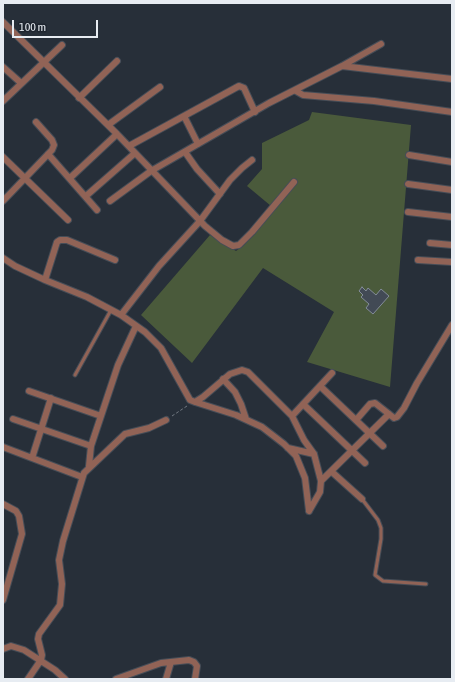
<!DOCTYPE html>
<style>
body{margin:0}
#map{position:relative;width:455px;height:682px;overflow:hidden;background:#272f39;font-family:"Asap Condensed",sans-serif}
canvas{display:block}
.frame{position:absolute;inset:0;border:4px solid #e7ecf2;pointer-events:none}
.scale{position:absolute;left:12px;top:20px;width:86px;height:18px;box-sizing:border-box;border:2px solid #e7ecf2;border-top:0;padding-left:5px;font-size:12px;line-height:14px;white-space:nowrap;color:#e7ecf2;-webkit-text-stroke:3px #1e252f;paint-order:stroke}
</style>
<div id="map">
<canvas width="455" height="682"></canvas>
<div class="frame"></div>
<div class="scale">100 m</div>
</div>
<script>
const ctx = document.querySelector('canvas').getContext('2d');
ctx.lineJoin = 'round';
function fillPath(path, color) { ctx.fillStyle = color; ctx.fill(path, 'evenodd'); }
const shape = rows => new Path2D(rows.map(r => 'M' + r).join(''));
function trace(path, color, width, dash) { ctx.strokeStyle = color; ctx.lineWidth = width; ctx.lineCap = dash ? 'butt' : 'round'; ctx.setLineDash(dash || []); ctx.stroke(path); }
fillPath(shape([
 [312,112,411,125,390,387,307,362,334,312,263,268,192,363,141,315,210,235,236,251,244,245,298,182,294,179,271,206,247,186,262,169,262,143,309,120]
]), '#4a5a3b');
const building = shape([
 [362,287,366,291,368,288,376,295,381,289,389,296,373,314,366,308,369,304,361,297,363,295,359,291,362,287]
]);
fillPath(building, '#424a55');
trace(building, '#838c98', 1);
const lane = shape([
 [75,375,111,310],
 [362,499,378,520,381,528,381,539,375,575,383,581,426,584]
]);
const street = shape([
 [3,22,117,134,205,226,222,240,233,246,239,245,252,232,294,182],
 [342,66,381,44],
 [3,67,21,83],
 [296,91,303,95,374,101,452,112],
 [79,98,117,61],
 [3,101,62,45],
 [184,116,198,144],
 [108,125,160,87],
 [129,146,239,86,244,88,255,112],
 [185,152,197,169,220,194],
 [48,154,97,210],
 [409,155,452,162],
 [3,157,68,220],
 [70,178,117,134],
 [408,184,452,190],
 [86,196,135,153],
 [3,201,52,150,54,145,52,140,36,122],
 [110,201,151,171,269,103,342,66,452,79],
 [408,212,452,217],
 [430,243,452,245],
 [3,258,15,266,45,280,87,297,121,315,145,332,161,348,190,400,195,402,203,397,230,374,242,370,248,372,292,416,304,440,314,454,321,481,320,492,309,511],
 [418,260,452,262],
 [45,280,57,242,60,240,67,240,115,260],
 [121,315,159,266,200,221,230,180,242,168,252,160],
 [223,379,235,392,241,404,246,419],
 [320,386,383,446],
 [29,391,101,416],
 [195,402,236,415,262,427,284,444,296,456,305,478,309,511],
 [303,404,365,463],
 [292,416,332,373],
 [13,419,91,446],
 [357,419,370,404,375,403,394,418,397,417,404,408,417,383,452,325],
 [3,447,82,477],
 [288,448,314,454],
 [32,458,51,398],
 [89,466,91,446,118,365,136,326],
 [332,472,362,499],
 [321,481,389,414],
 [3,504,16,511,19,516,22,534,3,600],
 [3,649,11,646,24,650,55,670,65,679],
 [28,679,41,660,42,655,38,639,39,634,60,605,62,584,59,560,63,541,84,473,125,434,149,428,166,420],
 [116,679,161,663,189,660,194,662,197,666,195,679],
 [166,679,171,662]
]);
trace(lane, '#464d57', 5);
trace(street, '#464d57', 8);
trace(shape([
 [172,416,187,406]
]), '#737a83', 1, [3, 2]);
trace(lane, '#916356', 3);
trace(street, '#916356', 6);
</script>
